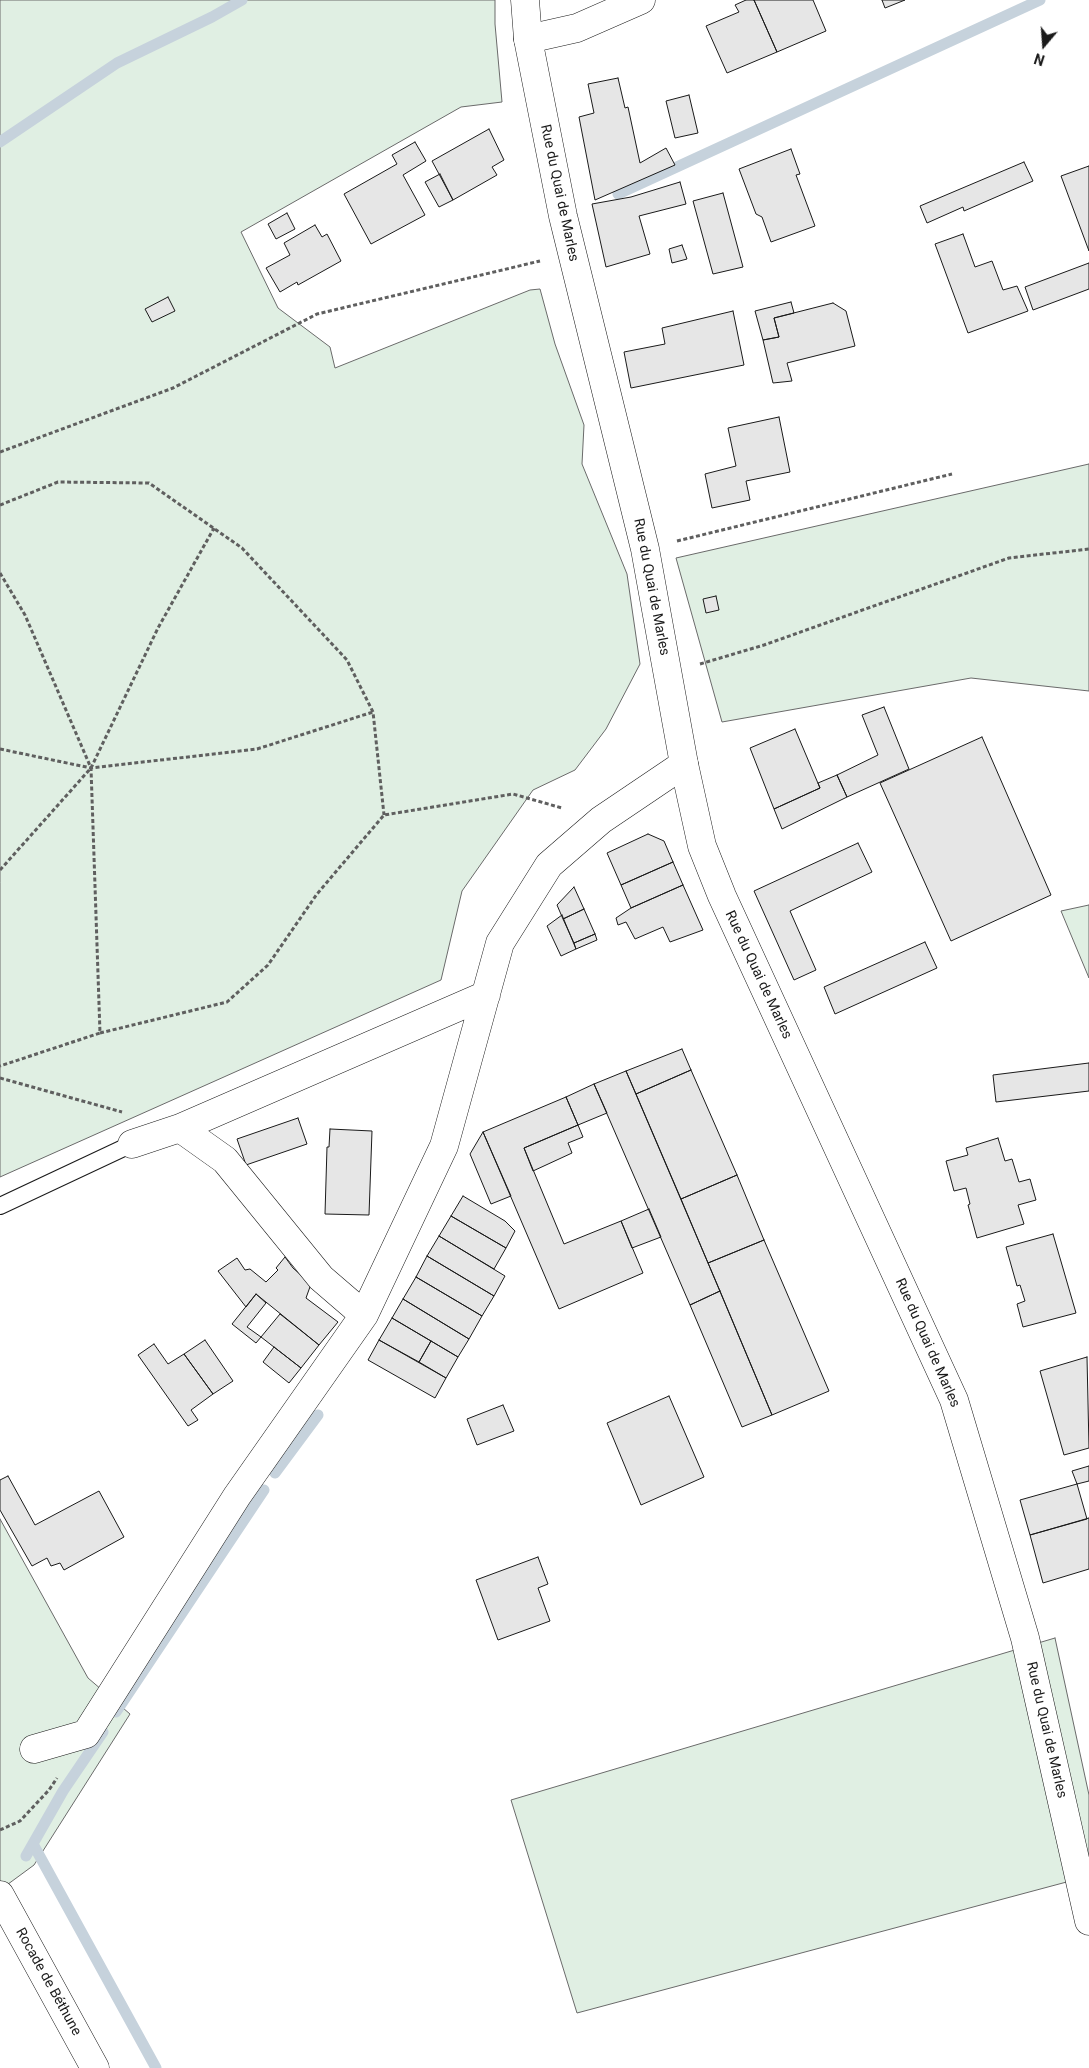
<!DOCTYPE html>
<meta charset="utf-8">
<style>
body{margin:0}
#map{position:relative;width:1089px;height:2068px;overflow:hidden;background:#fff;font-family:Roboto,sans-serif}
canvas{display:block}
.north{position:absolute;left:1019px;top:20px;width:50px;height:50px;-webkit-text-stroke:4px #fff;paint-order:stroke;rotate:198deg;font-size:14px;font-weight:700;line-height:20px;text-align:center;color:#1a1a1a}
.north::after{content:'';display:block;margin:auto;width:18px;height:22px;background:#1a1a1a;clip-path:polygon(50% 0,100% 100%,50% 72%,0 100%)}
</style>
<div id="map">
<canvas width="1089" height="2068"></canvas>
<div class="north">N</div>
</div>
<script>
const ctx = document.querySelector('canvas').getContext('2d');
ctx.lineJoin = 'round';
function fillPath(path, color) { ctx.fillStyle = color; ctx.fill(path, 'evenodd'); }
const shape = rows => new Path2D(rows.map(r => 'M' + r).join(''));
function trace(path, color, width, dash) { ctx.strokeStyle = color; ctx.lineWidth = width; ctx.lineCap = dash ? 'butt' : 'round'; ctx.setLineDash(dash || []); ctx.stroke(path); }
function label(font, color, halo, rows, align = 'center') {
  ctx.font = font + ' Roboto,sans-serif'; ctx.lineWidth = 4; ctx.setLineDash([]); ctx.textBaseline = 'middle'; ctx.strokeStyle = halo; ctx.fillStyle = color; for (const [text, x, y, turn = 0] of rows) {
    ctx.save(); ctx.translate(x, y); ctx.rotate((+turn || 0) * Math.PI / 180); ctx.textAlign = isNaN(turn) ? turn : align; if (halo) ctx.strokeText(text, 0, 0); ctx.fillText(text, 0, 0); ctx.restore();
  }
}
const green = shape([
 [0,0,495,0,495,24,502,102,461,107,241,232,278,308,330,347,335,368,530,290,540,289,555,344,584,425,582,464,627,574,640,664,606,729,575,770,533,790,462,891,441,980,0,1177,0,0],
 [1089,464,1089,691,971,678,722,722,676,558,1089,464],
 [1089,905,1089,978,1061,911,1089,905],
 [0,1519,88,1678,130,1714,34,1865,0,1890,0,1519],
 [1055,1638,1089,1795,1089,1876,577,2013,511,1800,1055,1638]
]);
fillPath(green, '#e0efe3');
trace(green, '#6a6a6a', 1);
trace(shape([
 [0,142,117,63,212,17,242,0],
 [618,194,1040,0],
 [275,1473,318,1415],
 [116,1712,264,1490],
 [33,1844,156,2068],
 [26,1856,63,1791,103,1732]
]), '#c6d2dc', 11);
const building = shape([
 [746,0,754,0,777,52,727,73,706,26,739,12,735,5,746,0],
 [754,0,813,0,826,31,777,52,754,0],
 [882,0,905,0,885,8,882,0],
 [618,78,625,108,628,107,640,163,666,148,675,165,595,200,579,117,594,113,588,84,618,78],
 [689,95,698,133,675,138,666,101,689,95],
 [489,129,504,160,492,167,497,175,453,200,432,161,489,129],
 [415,142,426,161,403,175,425,215,371,244,344,194,397,164,392,155,415,142],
 [791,149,800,174,796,175,815,226,771,242,762,217,756,214,739,169,791,149],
 [1024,162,1033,181,964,211,963,207,927,223,920,206,1024,162],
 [1089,166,1089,251,1061,176,1089,166],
 [440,174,453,200,439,207,425,182,440,174],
 [680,182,686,204,639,216,650,254,606,267,592,204,631,197,680,182],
 [723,193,743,267,713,274,693,201,723,193],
 [287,213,295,229,276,239,268,224,287,213],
 [315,225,322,237,327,234,341,261,298,285,297,282,280,292,266,268,290,255,284,243,315,225],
 [963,234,975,267,992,261,1003,290,1017,286,1028,311,968,333,935,244,963,234],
 [682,245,687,259,672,263,669,249,682,245],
 [1089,263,1089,289,1033,310,1025,287,1089,263],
 [168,297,175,311,152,322,145,309,168,297],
 [791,302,794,313,774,318,779,337,763,340,755,311,791,302],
 [833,303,846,311,855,346,787,363,792,381,773,383,763,340,779,337,774,318,833,303],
 [733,311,744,365,631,388,624,352,665,344,662,328,733,311],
 [779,417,790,472,746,481,750,500,712,508,705,474,736,466,728,428,779,417],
 [716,596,719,610,706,613,703,599,716,596],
 [884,707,909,769,847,797,837,775,878,755,862,715,884,707],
 [795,729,820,788,774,809,750,748,795,729],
 [982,737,1051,895,951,941,880,783,982,737],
 [837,775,847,797,782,829,774,809,820,788,818,783,837,775],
 [648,834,664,841,673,862,621,885,607,853,648,834],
 [858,843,872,872,790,911,816,970,794,980,754,891,858,843],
 [673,862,683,885,631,908,621,885,673,862],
 [683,885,703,930,670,942,663,927,635,939,626,922,618,925,616,918,631,908,683,885],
 [574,887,584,909,563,919,557,905,574,887],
 [584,909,595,934,574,943,563,919,584,909],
 [562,915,576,949,561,956,547,926,562,915],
 [595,934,597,940,576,949,574,943,595,934],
 [925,942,937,968,835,1014,824,987,925,942],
 [682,1049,691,1070,636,1094,626,1071,682,1049],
 [1089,1063,1089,1091,996,1102,993,1075,1089,1063],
 [691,1070,737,1175,681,1199,636,1094,691,1070],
 [626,1071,720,1291,690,1305,594,1084,626,1071],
 [594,1084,607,1113,578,1125,566,1097,594,1084],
 [566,1097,578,1125,524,1148,564,1244,621,1221,643,1273,559,1309,483,1132,566,1097],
 [298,1118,307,1144,246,1165,237,1139,298,1118],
 [578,1125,583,1137,568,1143,572,1153,533,1171,524,1148,578,1125],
 [330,1129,372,1131,369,1215,325,1214,327,1147,329,1147,330,1129],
 [483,1132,511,1196,491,1204,470,1154,483,1132],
 [998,1138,1005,1161,1012,1159,1019,1182,1030,1179,1036,1200,1018,1205,1024,1224,977,1238,968,1205,970,1204,966,1188,954,1191,946,1161,968,1155,966,1148,998,1138],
 [737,1175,764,1240,708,1263,681,1199,737,1175],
 [463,1196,505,1221,515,1231,506,1248,451,1216,463,1196],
 [649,1209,661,1237,632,1248,621,1221,649,1209],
 [451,1216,506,1248,494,1269,439,1236,451,1216],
 [1053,1234,1076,1313,1023,1327,1017,1304,1025,1301,1020,1285,1017,1286,1006,1247,1053,1234],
 [439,1236,505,1276,494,1296,427,1256,439,1236],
 [764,1240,829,1391,772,1415,708,1263,764,1240],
 [427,1256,494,1296,482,1316,416,1277,427,1256],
 [285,1257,293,1268,311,1284,306,1298,338,1322,319,1345,256,1294,246,1307,218,1271,237,1258,245,1270,250,1269,266,1282,278,1270,276,1268,285,1257],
 [416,1277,482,1316,469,1339,403,1299,416,1277],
 [720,1291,772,1415,742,1427,690,1305,720,1291],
 [256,1294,266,1303,247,1327,261,1337,256,1343,232,1324,256,1294],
 [403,1299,469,1339,458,1357,392,1318,403,1299],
 [280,1314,319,1345,301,1368,261,1337,280,1314],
 [392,1318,431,1341,419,1362,379,1340,392,1318],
 [205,1340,233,1381,213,1394,184,1354,205,1340],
 [379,1340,446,1378,435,1398,368,1360,379,1340],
 [431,1341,458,1357,446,1378,419,1362,431,1341],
 [154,1344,168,1364,184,1354,213,1394,191,1410,198,1420,188,1426,138,1355,154,1344],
 [274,1347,301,1368,289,1383,263,1362,274,1347],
 [1087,1357,1089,1448,1064,1455,1040,1371,1087,1357],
 [669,1396,704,1477,641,1505,607,1423,669,1396],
 [503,1405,514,1431,477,1445,467,1419,503,1405],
 [1089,1466,1089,1481,1077,1484,1072,1471,1089,1466],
 [8,1476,35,1525,99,1491,124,1537,64,1570,60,1563,51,1566,47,1558,32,1566,0,1510,0,1480,8,1476],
 [1077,1484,1087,1519,1030,1535,1020,1500,1077,1484],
 [1089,1518,1089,1569,1043,1583,1030,1535,1089,1518],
 [538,1557,548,1584,538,1588,550,1621,498,1640,476,1580,538,1557]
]);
fillPath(building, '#e6e6e6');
trace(building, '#1a1a1a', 1);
const service = shape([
 [0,1206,132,1144]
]);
const minor = shape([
 [528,39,577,28,641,0],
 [180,1128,225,1160,321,1278,364,1315],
 [132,1144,180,1128,486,995],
 [34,1749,86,1734,237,1496,364,1315,444,1146,500,943,549,865,601,820,684,764]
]);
const tertiary = shape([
 [525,0,528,39,563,216,645,549,684,764,702,846,722,896,954,1400,1025,1638,1089,1921]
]);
const primary = shape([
 [0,1895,95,2068]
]);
trace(service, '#1a1a1a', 18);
trace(minor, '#1a1a1a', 29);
trace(tertiary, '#1a1a1a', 29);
trace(primary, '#1a1a1a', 29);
trace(shape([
 [0,452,173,388,317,314,540,261],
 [0,505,58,482,149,483,242,548,347,660,373,712,384,815],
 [677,541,952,474],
 [0,573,25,615,91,768,100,1033,0,1066],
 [700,664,764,645,1009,558,1089,549],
 [0,749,91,768,257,749,373,712],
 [0,870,91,768,158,628,214,528],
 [100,1033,227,1002,268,965,317,894,384,815,513,794,562,808],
 [0,1078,122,1112],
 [0,1830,20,1821,49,1790,57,1778]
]), '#5f5f5f', 3, [4, 2.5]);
trace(service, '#fff', 16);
trace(minor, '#fff', 28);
trace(tertiary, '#fff', 28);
trace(primary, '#fff', 28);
label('14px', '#1a1a1a', '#fff', [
 ["Rue du Quai de Marles",559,193,78],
 ["Rue du Quai de Marles",651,587,79],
 ["Rue du Quai de Marles",758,975,65],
 ["Rue du Quai de Marles",927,1343,66],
 ["Rue du Quai de Marles",1046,1730,77],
 ["Rocade de Béthune",48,1982,61]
]);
</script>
